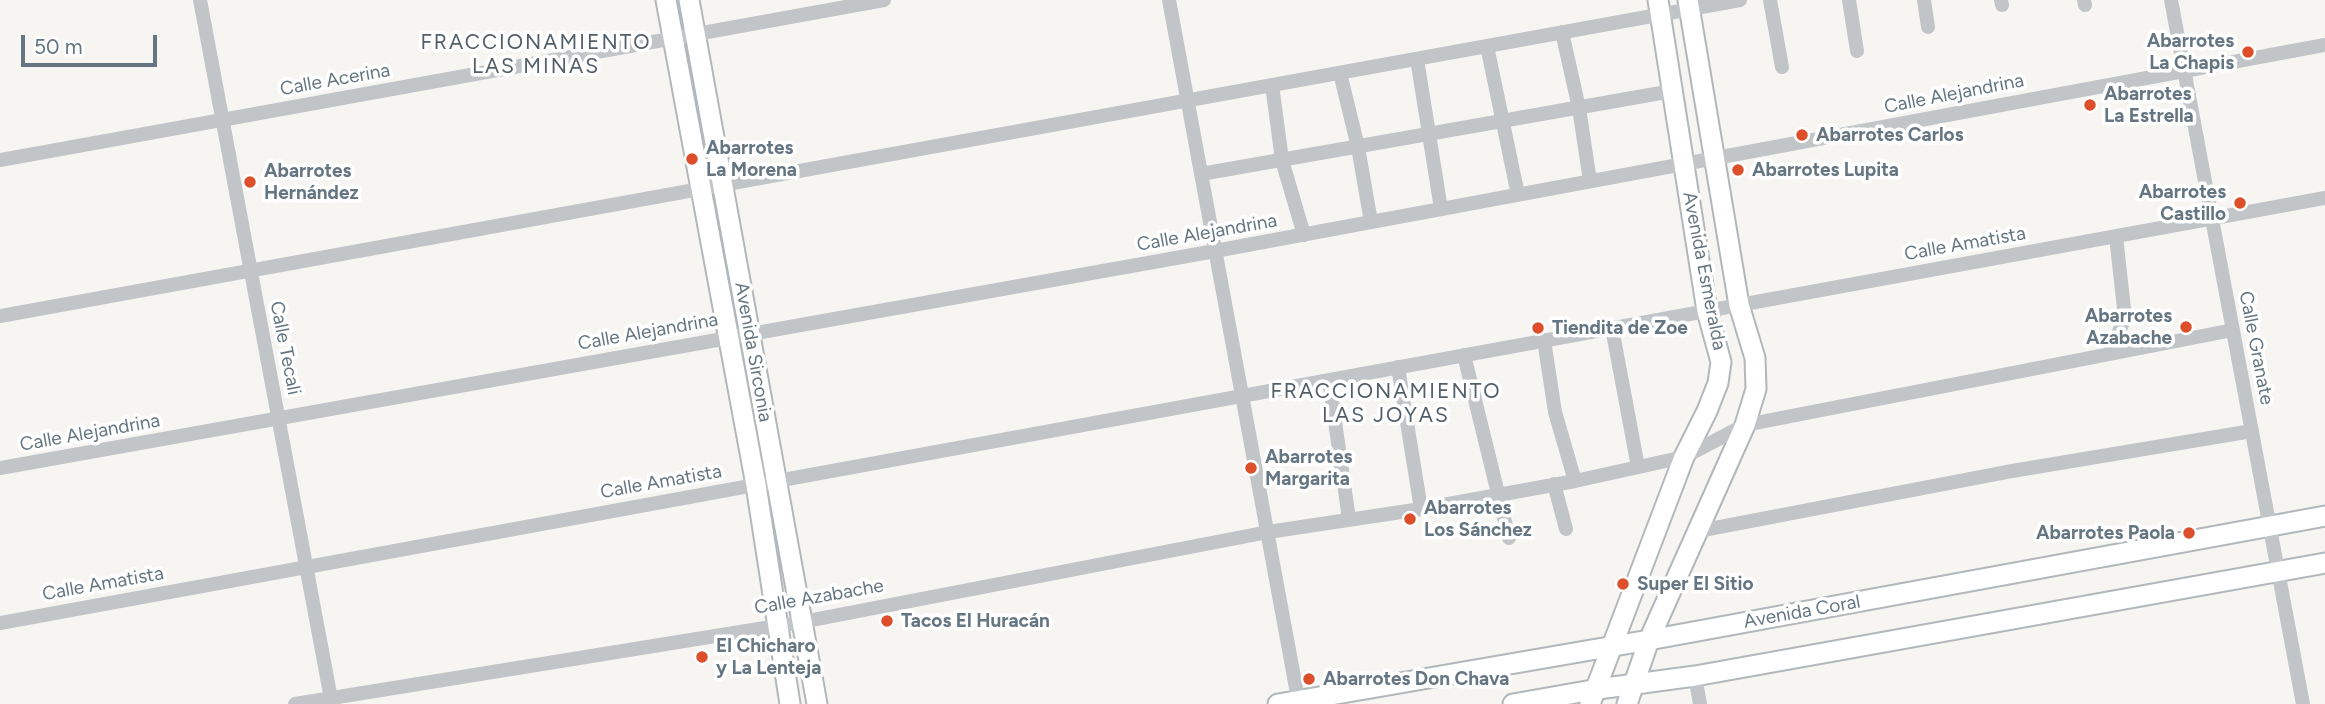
<!DOCTYPE html>
<meta charset="utf-8">
<style>
body{margin:0}
#map{position:relative;width:2325px;height:704px;overflow:hidden;background:#f6f5f2;font-family:Figtree,sans-serif}
canvas{display:block}
.scale{position:absolute;left:21px;top:35px;width:136px;height:32px;box-sizing:border-box;border:4px solid #657682;border-top:0;padding-left:9px;font-size:21px;line-height:24px;white-space:nowrap;color:#657682;-webkit-text-stroke:5px #fff;paint-order:stroke}
</style>
<div id="map">
<canvas width="2325" height="704"></canvas>
<div class="scale">50 m</div>
</div>
<script>
const ctx = document.querySelector('canvas').getContext('2d');
ctx.lineJoin = 'round';
const shape = rows => new Path2D(rows.map(r => 'M' + r).join(''));
function trace(path, color, width, dash) { ctx.strokeStyle = color; ctx.lineWidth = width; ctx.lineCap = dash ? 'butt' : 'round'; ctx.setLineDash(dash || []); ctx.stroke(path); }
function label(font, color, halo, rows, align = 'center') {
  ctx.font = font + ' Figtree,sans-serif'; ctx.lineWidth = 7; ctx.setLineDash([]); ctx.textBaseline = 'middle'; ctx.strokeStyle = halo; ctx.fillStyle = color; for (const [text, x, y, turn = 0] of rows) {
    ctx.save(); ctx.translate(x, y); ctx.rotate((+turn || 0) * Math.PI / 180); ctx.textAlign = isNaN(turn) ? turn : align; if (halo) ctx.strokeText(text, 0, 0); ctx.fillText(text, 0, 0); ctx.restore();
  }
}
const secondary = shape([
 [666,0,756,485,790,704],
 [689,0,817,704],
 [1278,704,1649,640,2325,516],
 [1513,704,1598,689,1695,676,2325,563],
 [1590,704,1684,457,1707,411,1718,383,1721,362,1707,311,1658,0],
 [1627,704,1649,640,1745,425,1756,389,1755,358,1739,305,1688,0]
]);
trace(secondary, '#b1b7bb', 23);
trace(shape([
 [200,0,332,704],
 [1169,0,1299,704],
 [1770,0,1782,67],
 [1849,0,1857,51],
 [1924,0,1928,27],
 [2001,0,2002,5],
 [2084,0,2085,5],
 [2171,0,2303,704],
 [1562,32,1579,108,1590,181],
 [1487,46,1518,195],
 [1417,59,1441,209],
 [1340,73,1358,147,1371,222],
 [1272,85,1282,160,1304,235],
 [0,160,884,0],
 [1201,174,1672,91],
 [0,316,1740,0],
 [1612,328,1638,467],
 [1544,340,1555,412,1575,481],
 [2109,354,2125,318,2116,236],
 [1464,355,1509,538],
 [1398,367,1421,509],
 [1329,380,1349,519],
 [0,468,1215,251,2325,45],
 [1554,484,1566,529],
 [1698,531,2006,472,2252,431],
 [0,623,2325,198],
 [1695,676,1700,704],
 [295,704,802,622,1268,532,1421,509,1575,481,1684,457,1745,425,2233,330]
]), '#c1c5c8', 14);
trace(secondary, '#fff', 19);
for (const [x, y, r, color] of [
 [2248,52,7,"#dd4e2a"],
 [2090,105,7,"#dd4e2a"],
 [1802,135,7,"#dd4e2a"],
 [692,159,7,"#dd4e2a"],
 [1738,170,7,"#dd4e2a"],
 [250,182,7,"#dd4e2a"],
 [2240,203,7,"#dd4e2a"],
 [2186,327,7,"#dd4e2a"],
 [1538,328,7,"#dd4e2a"],
 [1251,468,7,"#dd4e2a"],
 [1410,519,7,"#dd4e2a"],
 [2189,533,7,"#dd4e2a"],
 [1623,584,7,"#dd4e2a"],
 [887,621,7,"#dd4e2a"],
 [702,657,7,"#dd4e2a"],
 [1309,679,7,"#dd4e2a"]
]) { const dot = new Path2D(); dot.arc(x, y, r, 0, 2 * Math.PI); ctx.fillStyle = color; ctx.fill(dot); trace(dot, '#fff', 2.5); }
label('bold 19px', '#657682', '#fff', [
 ["Abarrotes",2234,41,"right"],
 ["La Chapis",2234,63,"right"],
 ["Abarrotes",2104,94],
 ["La Estrella",2104,116],
 ["Abarrotes Carlos",1816,135],
 ["Abarrotes",706,148],
 ["La Morena",706,170],
 ["Abarrotes Lupita",1752,170],
 ["Abarrotes",264,171],
 ["Hernández",264,193],
 ["Abarrotes",2226,192,"right"],
 ["Castillo",2226,214,"right"],
 ["Abarrotes",2172,316,"right"],
 ["Azabache",2172,338,"right"],
 ["Tiendita de Zoe",1552,328],
 ["Abarrotes",1265,457],
 ["Margarita",1265,479],
 ["Abarrotes",1424,508],
 ["Los Sánchez",1424,530],
 ["Abarrotes Paola",2175,533,"right"],
 ["Super El Sitio",1637,584],
 ["Tacos El Huracán",901,621],
 ["El Chicharo",716,646],
 ["y La Lenteja",716,668],
 ["Abarrotes Don Chava",1323,679]
], 'left');
label('19px', '#657682', '#fff', [
 ["Calle Acerina",335,80,-10],
 ["Calle Alejandrina",1954,94,-11],
 ["Calle Alejandrina",1207,233,-10],
 ["Calle Amatista",1965,244,-10],
 ["Avenida Esmeralda",1704,271,79],
 ["Calle Alejandrina",648,332,-10],
 ["Calle Tecali",285,348,79],
 ["Calle Granate",2256,348,79],
 ["Avenida Sirconia",753,352,80],
 ["Calle Alejandrina",90,433,-10],
 ["Calle Amatista",661,482,-10],
 ["Calle Amatista",103,584,-10],
 ["Calle Azabache",819,597,-10],
 ["Avenida Coral",1802,612,-10]
]);
ctx.letterSpacing = '2px';
label('21px', '#535f68', '#fff', [
 ["FRACCIONAMIENTO",536,43],
 ["LAS MINAS",536,67],
 ["FRACCIONAMIENTO",1386,392],
 ["LAS JOYAS",1386,416]
]);
ctx.letterSpacing = '0px';
</script>
